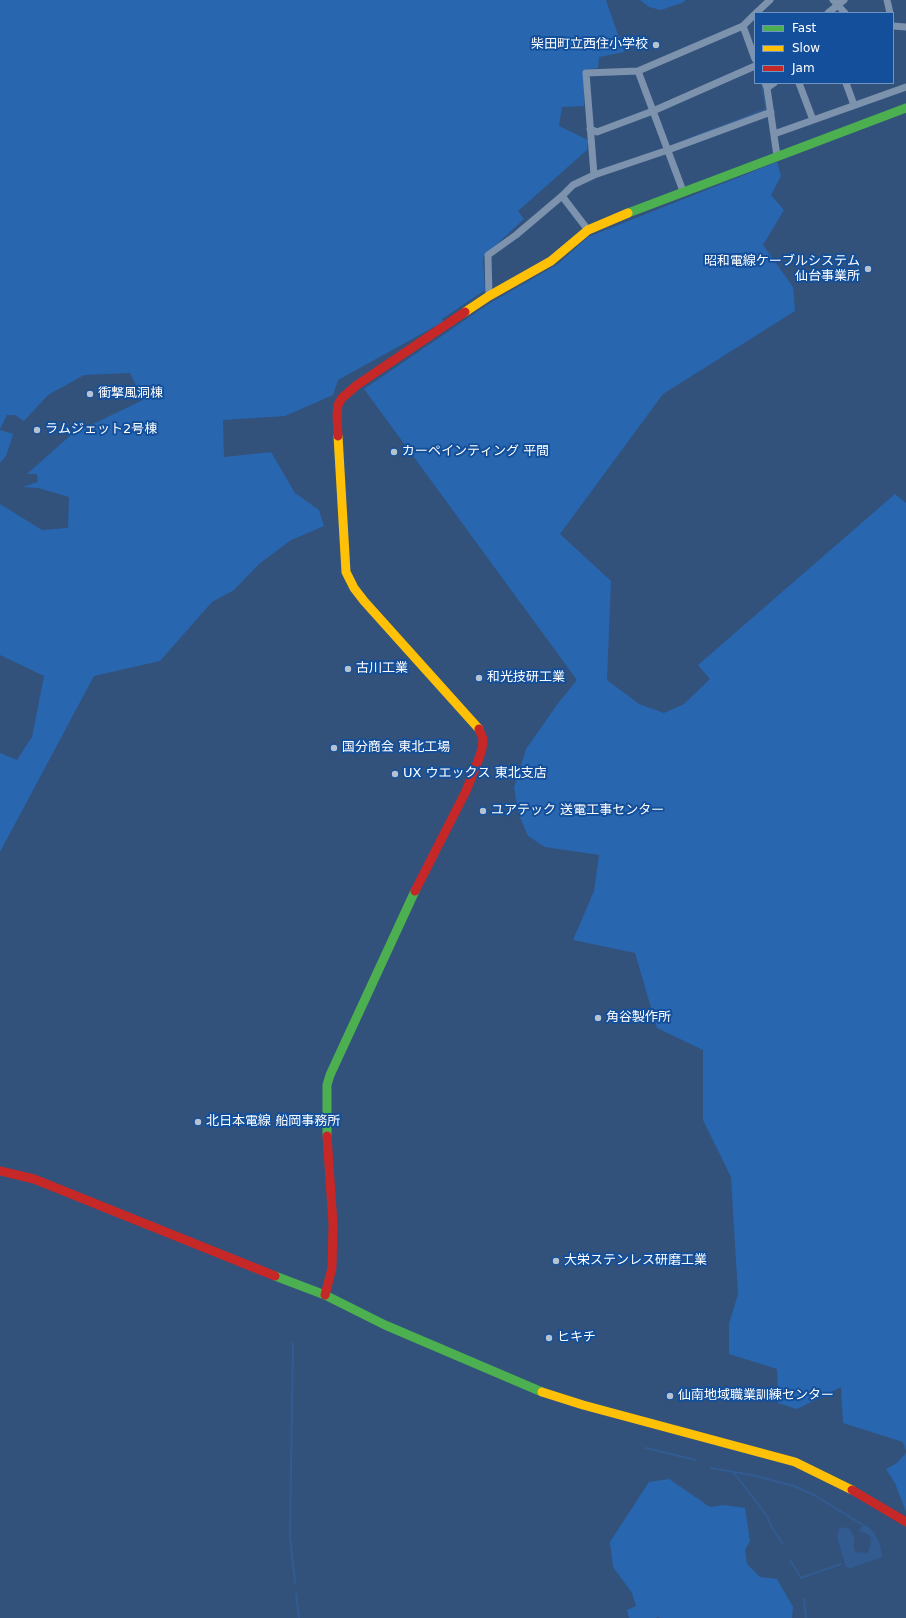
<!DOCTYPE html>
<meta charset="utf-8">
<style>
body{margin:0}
#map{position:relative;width:906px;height:1618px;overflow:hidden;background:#32527b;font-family:"DejaVu Sans",sans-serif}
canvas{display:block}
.legend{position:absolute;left:754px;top:12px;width:140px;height:72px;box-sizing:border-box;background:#134f9a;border:1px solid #7195c2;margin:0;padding:5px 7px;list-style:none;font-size:12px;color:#fff}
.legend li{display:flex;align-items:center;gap:8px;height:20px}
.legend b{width:20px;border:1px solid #7195c2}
</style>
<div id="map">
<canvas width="906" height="1618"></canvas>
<ul class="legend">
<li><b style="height:5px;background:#4caf50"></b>Fast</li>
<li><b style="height:5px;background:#ffc107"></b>Slow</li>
<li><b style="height:5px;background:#c62828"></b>Jam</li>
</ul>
</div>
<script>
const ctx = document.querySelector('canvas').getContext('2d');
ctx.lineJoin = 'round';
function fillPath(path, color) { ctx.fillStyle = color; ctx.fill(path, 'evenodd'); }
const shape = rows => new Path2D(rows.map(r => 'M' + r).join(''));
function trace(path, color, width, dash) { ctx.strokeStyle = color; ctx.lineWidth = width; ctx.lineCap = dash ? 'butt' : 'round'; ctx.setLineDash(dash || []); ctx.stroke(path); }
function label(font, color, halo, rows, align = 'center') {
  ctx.font = font + ' "DejaVu Sans","Noto Sans JP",sans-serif'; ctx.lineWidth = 4; ctx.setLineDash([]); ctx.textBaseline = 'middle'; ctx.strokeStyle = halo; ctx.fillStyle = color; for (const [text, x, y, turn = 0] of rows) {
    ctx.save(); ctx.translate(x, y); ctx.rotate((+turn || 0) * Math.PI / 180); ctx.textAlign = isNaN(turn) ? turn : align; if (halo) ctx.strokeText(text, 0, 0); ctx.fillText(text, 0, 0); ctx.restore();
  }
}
fillPath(shape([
 [0,0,606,0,624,52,599,57,598,68,584,70,584,106,562,107,559,126,588,140,587,150,518,211,524,219,483,257,485,290,442,319,443,322,338,380,333,395,285,416,223,420,224,457,271,452,295,493,319,510,324,526,291,540,259,564,234,590,212,602,160,661,94,676,0,852,0,753,17,760,32,737,44,676,0,655,0,504,42,530,68,528,69,497,38,488,22,487,38,482,37,474,27,474,72,434,143,400,130,373,84,375,48,395,24,421,15,415,7,415,0,429],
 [640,0,685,0,684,2,661,10,649,7],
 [777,162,781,176,771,195,784,210,763,245,793,287,795,311,663,394,560,534,611,581,607,680,639,704,664,713,684,704,710,679,698,665,895,494,906,503,906,1451,903,1442,843,1423,841,1387,797,1409,778,1403,777,1369,729,1354,729,1324,738,1294,731,1177,703,1120,703,1050,657,1028,635,953,573,940,594,891,599,855,545,847,528,836,519,815,514,788,526,749,559,702,577,680,364,389,490,303,558,264,588,237],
 [0,430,13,434,6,456,0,463],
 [906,1453,906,1512,895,1483,886,1469,897,1463],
 [669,1479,710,1507,724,1505,745,1508,750,1541,745,1550,747,1564,760,1577,777,1579,793,1607,792,1618,661,1618,657,1617,656,1618,629,1618,627,1610,636,1606,632,1593,613,1567,610,1542,649,1482]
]), '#2866b0');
fillPath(shape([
 [863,1525,868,1526,875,1534,880,1544,882,1557,851,1568,846,1567,837,1538,838,1532,839,1529,845,1527,850,1529,854,1537,854,1549,856,1552,866,1553,869,1551,871,1540,869,1535,859,1530]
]), '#315b91');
trace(shape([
 [688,139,764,110,766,106,762,88,763,87],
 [293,1343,290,1535,295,1583],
 [646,1448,696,1460],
 [711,1468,752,1475,794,1486,814,1495,863,1525],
 [734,1473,767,1516,771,1526,783,1544],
 [790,1560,801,1578,841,1564],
 [296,1593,299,1618],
 [804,1599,806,1618]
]), '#315b91', 2);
trace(shape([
 [833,0,845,13],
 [887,0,890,13],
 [756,13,770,0],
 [828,13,844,0],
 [743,26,755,59],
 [893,26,906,27],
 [638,71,683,191],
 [765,83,767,88,777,156],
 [799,83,813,120],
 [846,83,854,105],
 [767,88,774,83],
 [590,129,597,132,653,111,755,66],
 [774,134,906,87],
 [594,175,586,73,638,71,743,26,755,14],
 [562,196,588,230],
 [489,296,488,255,516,235,562,196,573,185,594,175,668,150,771,112]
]), '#7c92ad', 7);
trace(shape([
 [628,213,906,108],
 [327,1136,327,1085,330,1075,415,891],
 [275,1276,325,1295,385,1325,542,1392]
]), '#4caf50', 9);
trace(shape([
 [465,312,489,296,551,261,588,230,628,213],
 [338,436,346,572,354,588,364,601,479,729],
 [542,1392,583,1405,795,1462,852,1490]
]), '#ffc107', 9);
trace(shape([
 [338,436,337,415,338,405,342,398,357,385,465,312],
 [415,891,466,791,478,761,482,749,483,739,479,729],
 [0,1171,34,1179,275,1276],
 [325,1295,332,1268,333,1224,327,1136],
 [852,1490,906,1522]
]), '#c62828', 9);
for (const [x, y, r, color] of [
 [656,45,4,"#b7c2d1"],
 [868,269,4,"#b7c2d1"],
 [90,394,4,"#b7c2d1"],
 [37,430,4,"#b7c2d1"],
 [394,452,4,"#b7c2d1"],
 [348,669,4,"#b7c2d1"],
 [479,678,4,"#b7c2d1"],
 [334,748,4,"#b7c2d1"],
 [395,774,4,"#b7c2d1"],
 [483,811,4,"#b7c2d1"],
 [598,1018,4,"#b7c2d1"],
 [198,1122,4,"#b7c2d1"],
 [556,1261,4,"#b7c2d1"],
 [549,1338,4,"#b7c2d1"],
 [670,1396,4,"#b7c2d1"]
]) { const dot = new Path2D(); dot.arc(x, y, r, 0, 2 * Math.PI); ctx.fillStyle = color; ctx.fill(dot); trace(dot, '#134f9a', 1.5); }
label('13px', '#fff', '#134f9a', [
 ["柴田町立西住小学校",648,45,"right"],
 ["昭和電線ケーブルシステム",860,262,"right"],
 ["仙台事業所",860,277,"right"],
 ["衝撃風洞棟",98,394],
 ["ラムジェット2号棟",45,430],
 ["カーペインティング 平間",402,452],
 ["古川工業",356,669],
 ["和光技研工業",487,678],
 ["国分商会 東北工場",342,748],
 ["UX ウエックス 東北支店",403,774],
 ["ユアテック 送電工事センター",491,811],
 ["角谷製作所",606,1018],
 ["北日本電線 船岡事務所",206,1122],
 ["大栄ステンレス研磨工業",564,1261],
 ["ヒキチ",557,1338],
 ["仙南地域職業訓練センター",678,1396]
], 'left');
</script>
